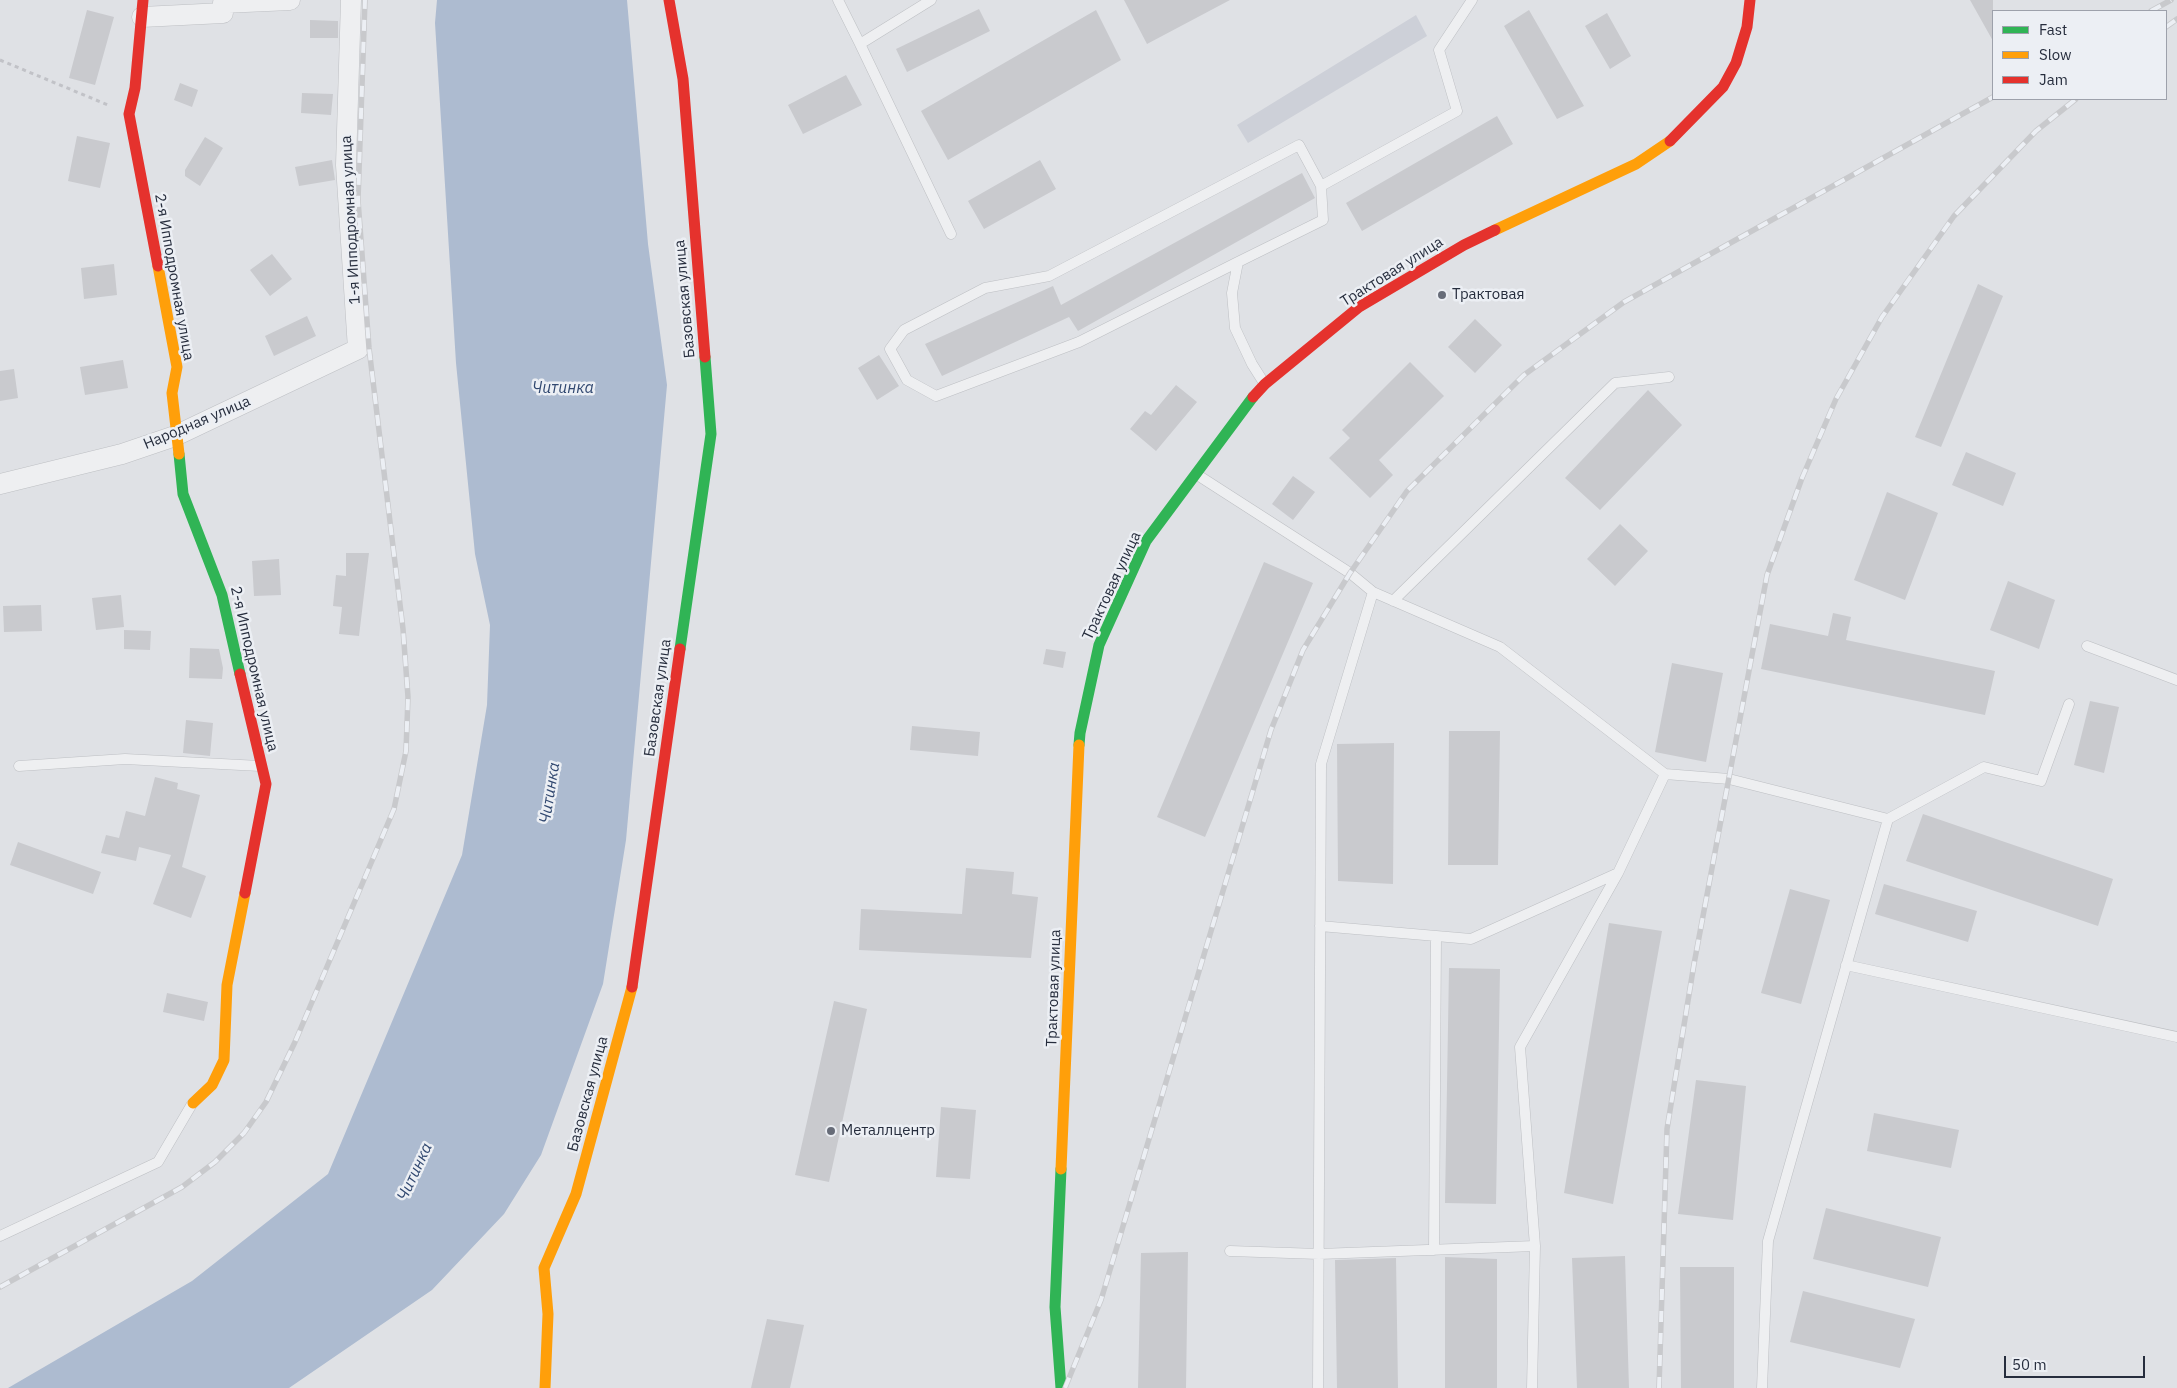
<!DOCTYPE html>
<meta charset="utf-8">
<style>
body{margin:0}
#map{position:relative;width:2177px;height:1388px;overflow:hidden;background:#dfe1e5;font-family:"IBM Plex Sans",sans-serif}
canvas{display:block}
.legend{position:absolute;left:1992px;top:10px;width:175px;height:90px;box-sizing:border-box;background:#eceff4;border:1px solid #9da1ab;margin:0;padding:6px 9px;list-style:none;font-size:15px;color:#262d3d}
.legend li{display:flex;align-items:center;gap:10px;height:25px}
.legend b{width:25px;border:1px solid #9da1ab}
.scale{position:absolute;left:2004px;top:1356px;width:141px;height:22px;box-sizing:border-box;border:2px solid #262d3d;border-top:0;padding-left:6px;font-size:15px;line-height:18px;white-space:nowrap;color:#262d3d;-webkit-text-stroke:4px #eceff4;paint-order:stroke}
</style>
<div id="map">
<canvas width="2177" height="1388"></canvas>
<ul class="legend">
<li><b style="height:6px;background:#30b455"></b>Fast</li>
<li><b style="height:6px;background:#ff9f0a"></b>Slow</li>
<li><b style="height:6px;background:#e5322d"></b>Jam</li>
</ul>
<div class="scale">50 m</div>
</div>
<script>
const ctx = document.querySelector('canvas').getContext('2d');
ctx.lineJoin = 'round';
function fillPath(path, color) { ctx.fillStyle = color; ctx.fill(path, 'evenodd'); }
const shape = rows => new Path2D(rows.map(r => 'M' + r).join(''));
function trace(path, color, width, dash) { ctx.strokeStyle = color; ctx.lineWidth = width; ctx.lineCap = dash ? 'butt' : 'round'; ctx.setLineDash(dash || []); ctx.stroke(path); }
function label(font, color, halo, rows, align = 'center') {
  ctx.font = font + ' "IBM Plex Sans",sans-serif'; ctx.lineWidth = 5; ctx.setLineDash([]); ctx.textBaseline = 'middle'; ctx.strokeStyle = halo; ctx.fillStyle = color; for (const [text, x, y, turn = 0] of rows) {
    ctx.save(); ctx.translate(x, y); ctx.rotate((+turn || 0) * Math.PI / 180); ctx.textAlign = isNaN(turn) ? turn : align; if (halo) ctx.strokeText(text, 0, 0); ctx.fillText(text, 0, 0); ctx.restore();
  }
}
fillPath(shape([
 [1416,15,1427,36,1248,143,1237,125]
]), '#cdd0d8');
fillPath(shape([
 [437,0,627,0,648,244,667,385,626,840,603,984,541,1155,504,1214,432,1290,289,1388,8,1388,192,1281,328,1174,462,855,487,705,490,625,475,554,456,363,435,23]
]), '#adbbd0');
fillPath(shape([
 [1124,0,1230,0,1147,44],
 [1970,0,1993,0,1993,41],
 [979,9,990,31,907,72,896,49],
 [87,10,114,17,95,85,69,78],
 [1096,10,1121,60,948,160,921,111],
 [1529,10,1584,106,1557,119,1504,26],
 [1607,13,1631,56,1610,69,1585,26],
 [310,20,338,21,338,38,310,38],
 [846,75,862,105,803,134,788,105],
 [180,83,198,90,192,107,174,100],
 [302,93,333,94,331,115,301,113],
 [1497,116,1513,144,1362,231,1346,203],
 [77,136,110,143,100,188,68,181],
 [205,137,223,148,200,186,185,176,185,170],
 [332,160,335,180,299,186,295,167],
 [1040,160,1056,189,984,229,968,201],
 [1302,173,1315,198,1078,331,1069,317,942,376,925,344,1053,286,1061,305],
 [272,254,292,279,270,296,250,270],
 [114,264,117,295,84,299,81,268],
 [1978,284,2003,296,1941,447,1915,437],
 [307,316,316,336,274,356,265,336],
 [1475,319,1502,345,1475,373,1448,347],
 [879,355,899,386,877,400,858,368],
 [123,360,128,388,85,395,80,367],
 [1410,362,1444,396,1379,460,1393,475,1370,498,1329,458,1350,438,1342,430],
 [14,369,18,398,0,401,0,371],
 [1176,385,1197,402,1156,451,1130,429,1145,411,1151,415],
 [1648,390,1682,425,1600,510,1565,478],
 [1966,452,2016,473,2003,506,1952,485],
 [1293,476,1315,492,1293,520,1272,504],
 [1887,492,1938,513,1905,600,1854,580],
 [1620,524,1648,551,1615,586,1587,559],
 [346,553,369,553,359,636,339,634,342,607,333,606,336,575,346,576],
 [279,559,281,595,254,596,252,561],
 [1264,562,1313,583,1205,837,1157,817],
 [2008,581,2055,600,2039,649,1990,630],
 [121,595,124,627,96,630,92,598],
 [41,605,42,631,4,632,3,606],
 [1833,613,1851,617,1846,640,1995,671,1985,715,1761,669,1770,624,1828,636],
 [124,630,151,631,150,650,124,649],
 [190,648,219,649,223,668,222,679,189,678],
 [1046,649,1066,652,1063,668,1043,664],
 [1672,663,1723,673,1706,762,1655,752],
 [2090,701,2119,707,2104,773,2074,765],
 [186,720,213,723,210,756,183,753],
 [912,726,980,732,978,756,910,750],
 [1449,731,1500,731,1498,865,1448,865],
 [1394,743,1393,884,1338,881,1337,744],
 [155,777,178,783,177,789,200,795,182,867,206,876,191,918,153,904,171,855,139,847,136,861,101,853,106,835,119,838,126,811,145,816],
 [1923,814,2113,879,2098,926,1906,861],
 [18,842,101,872,93,894,10,865],
 [966,868,1014,872,1012,894,1038,897,1031,958,859,950,861,909,962,914],
 [1884,884,1977,911,1968,942,1875,914],
 [1790,889,1830,900,1801,1004,1761,993],
 [1609,923,1662,931,1613,1204,1564,1193],
 [1449,968,1500,969,1496,1204,1445,1203],
 [167,993,208,1002,204,1021,163,1012],
 [834,1001,867,1009,829,1182,795,1175],
 [1696,1080,1746,1086,1733,1220,1678,1214],
 [941,1107,976,1110,970,1179,936,1177],
 [1874,1113,1959,1130,1951,1168,1867,1151],
 [1826,1208,1941,1237,1928,1287,1813,1259],
 [1188,1252,1186,1388,1138,1388,1141,1253],
 [1625,1256,1629,1388,1577,1388,1572,1258],
 [1445,1257,1497,1259,1497,1388,1445,1388],
 [1396,1258,1398,1388,1337,1388,1335,1260],
 [1680,1267,1734,1267,1734,1388,1681,1388],
 [1803,1291,1915,1319,1900,1368,1790,1342],
 [767,1319,804,1325,790,1388,751,1388]
]), '#c9cace');
const lane = shape([
 [838,0,860,44],
 [931,0,860,44,951,234],
 [1238,262,1079,342,936,396,907,380,890,349,904,330,985,288,1049,276,1299,145,1321,186],
 [1264,383,1252,364,1235,328,1232,293,1238,262,1323,220,1321,186,1457,111,1439,50,1472,0],
 [1196,474,1350,573,1373,592,1321,764,1318,1388],
 [1373,592,1500,647,1665,774,1618,873,1520,1047,1535,1246],
 [1393,601,1615,383,1669,377],
 [2087,646,2177,680],
 [19,766,125,759,260,766],
 [1665,774,1729,779,1888,819,1768,1241,1762,1388],
 [1888,819,1984,767,2041,781,2069,704],
 [1320,926,1471,939,1618,873],
 [1846,965,2177,1037],
 [0,1236,158,1162,192,1104],
 [1434,1250,1436,936],
 [1230,1251,1319,1254,1535,1246,1532,1388]
]);
const street = shape([
 [142,17,223,13,223,3,290,0],
 [0,484,122,454,175,436,358,349,346,165,351,0]
]);
trace(lane, '#bdbfc3', 11);
trace(street, '#bdbfc3', 21);
trace(shape([
 [0,60,108,105]
]), '#c1c2c7', 3, [4, 4]);
trace(lane, '#eeeff1', 10);
trace(street, '#eeeff1', 20);
trace(shape([
 [179,454,183,494,222,595,240,674],
 [680,649,711,434,705,357],
 [1079,745,1080,733,1099,645,1146,541,1253,397],
 [1061,1388,1055,1307,1061,1169]
]), '#30b455', 11);
trace(shape([
 [1495,230,1636,164,1670,141],
 [158,266,177,367,172,393,179,454],
 [193,1103,212,1085,224,1060,227,985,245,893],
 [1061,1169,1079,745],
 [545,1388,548,1314,544,1268,576,1194,632,987]
]), '#ff9f0a', 11);
trace(shape([
 [143,0,135,88,129,114,158,266],
 [669,0,683,79,705,357],
 [1670,141,1723,87,1736,63,1747,27,1750,0],
 [1253,397,1265,384,1359,307,1464,245,1495,230],
 [240,674,266,784,245,893],
 [632,987,680,649]
]), '#e5322d', 11);
const rail = shape([
 [2151,11,2171,0],
 [2166,27,2177,19],
 [0,1287,182,1187,215,1162,244,1133,266,1102,295,1042,394,809,406,751,408,697,403,629,369,348,358,200,365,0],
 [1065,1388,1101,1300,1271,730,1303,650,1350,573,1407,491,1524,375,1624,302,1993,97],
 [1659,1388,1667,1129,1694,964,1767,575,1802,478,1836,399,1882,317,1954,216,2036,131,2076,99]
]);
trace(rail, '#c8c9cc', 5.5);
trace(rail, '#eceff4', 4, [11]);
for (const [x, y, r, color] of [
 [1442,295,5,"#676c78"],
 [831,1131,5,"#676c78"]
]) { const dot = new Path2D(); dot.arc(x, y, r, 0, 2 * Math.PI); ctx.fillStyle = color; ctx.fill(dot); trace(dot, '#eceff4', 2); }
label('15px', '#262d3d', '#eceff4', [
 ["1-я Ипподромная улица",351,220,-93],
 ["Трактовая улица",1392,272,-32],
 ["2-я Ипподромная улица",174,277,80],
 ["Базовская улица",685,299,-95],
 ["Народная улица",197,423,-23],
 ["Трактовая улица",1112,586,-65],
 ["2-я Ипподромная улица",254,669,77],
 ["Базовская улица",658,698,-82],
 ["Трактовая улица",1054,988,-88],
 ["Базовская улица",588,1094,-75]
]);
label('15px', '#262d3d', '#eceff4', [
 ["Трактовая",1452,295],
 ["Металлцентр",841,1131]
], 'left');
label('italic 16px', '#314870', '#eceff4', [
 ["Читинка",563,388],
 ["Читинка",550,793,-81],
 ["Читинка",415,1172,-65]
]);
</script>
